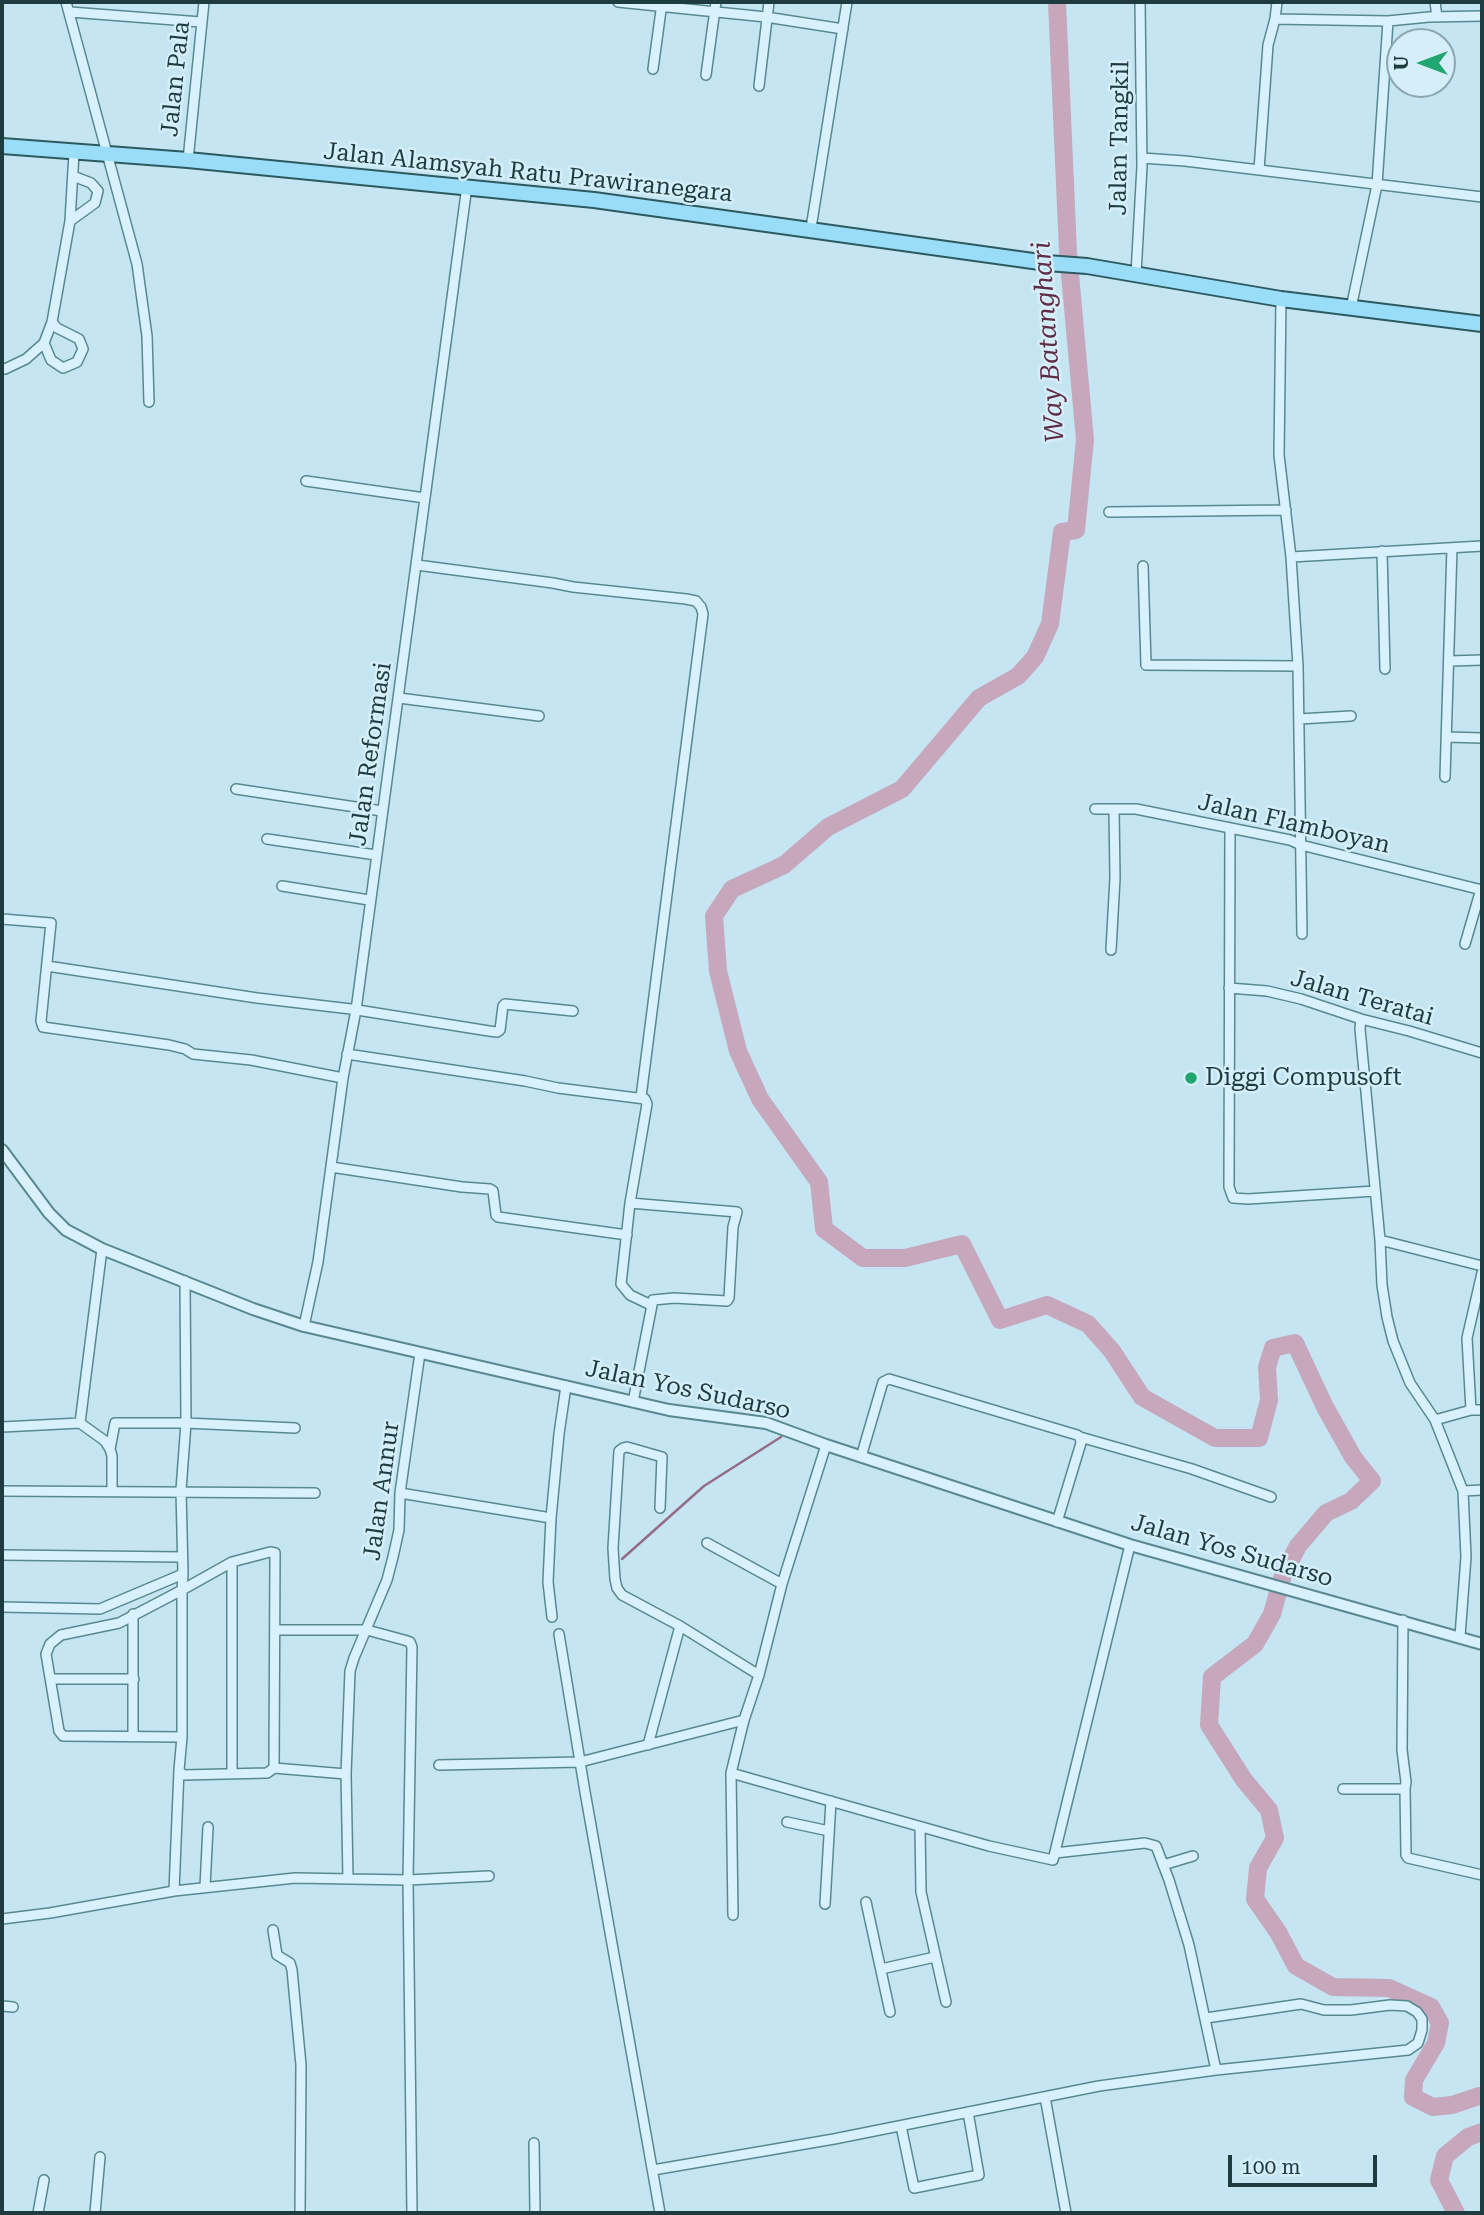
<!DOCTYPE html>
<style>
body{margin:0}
#map{position:relative;width:1484px;height:2215px;overflow:hidden;background:#c5e5f3;font-family:"Roboto Serif",serif}
canvas{display:block}
.frame{position:absolute;inset:0;border:4px solid #1e3c3f;pointer-events:none}
.north{position:absolute;left:1386px;top:28px;width:70px;height:70px;box-sizing:border-box;background:#d5eef9;border:2px solid #8ca7af;border-radius:50%;rotate:270deg;font-size:19px;font-weight:700;line-height:28px;text-align:center;color:#1e3c3f}
.north::after{content:'';display:block;margin:auto;width:24px;height:32px;background:#21a671;clip-path:polygon(50% 0,100% 100%,50% 72%,0 100%)}
.scale{position:absolute;left:1228px;top:2155px;width:149px;height:32px;box-sizing:border-box;border:4px solid #1e3c3f;border-top:0;padding-left:9px;font-size:21px;line-height:24px;white-space:nowrap;color:#1e3c3f;-webkit-text-stroke:5px #d5eef9;paint-order:stroke}
</style>
<div id="map">
<canvas width="1484" height="2215"></canvas>
<div class="frame"></div>
<div class="north">U</div>
<div class="scale">100 m</div>
</div>
<script>
const ctx = document.querySelector('canvas').getContext('2d');
ctx.lineJoin = 'round';
const shape = rows => new Path2D(rows.map(r => 'M' + r).join(''));
function trace(path, color, width, dash) { ctx.strokeStyle = color; ctx.lineWidth = width; ctx.lineCap = dash ? 'butt' : 'round'; ctx.setLineDash(dash || []); ctx.stroke(path); }
function label(font, color, halo, rows, align = 'center') {
  ctx.font = font + ' "Roboto Serif",serif'; ctx.lineWidth = 5; ctx.setLineDash([]); ctx.textBaseline = 'middle'; ctx.strokeStyle = halo; ctx.fillStyle = color; for (const [text, x, y, turn = 0] of rows) {
    ctx.save(); ctx.translate(x, y); ctx.rotate((+turn || 0) * Math.PI / 180); ctx.textAlign = isNaN(turn) ? turn : align; if (halo) ctx.strokeText(text, 0, 0); ctx.fillText(text, 0, 0); ctx.restore();
  }
}
trace(shape([
 [622,1559,704,1486,781,1437]
]), '#956c87', 2.5);
trace(shape([
 [1057,2,1068,252,1085,440,1076,530,1062,532,1050,624,1035,657,1018,676,979,698,902,789,828,827,784,865,732,889,714,916,718,971,738,1051,760,1099,819,1182,824,1229,863,1258,905,1258,962,1244,1000,1320,1047,1305,1088,1324,1112,1351,1142,1397,1215,1438,1259,1438,1269,1400,1267,1367,1273,1348,1295,1343,1325,1407,1353,1457,1372,1481,1351,1501,1326,1513,1298,1546,1283,1575,1272,1614,1255,1644,1212,1677,1209,1725,1244,1780,1269,1810,1275,1838,1258,1868,1255,1899,1278,1932,1296,1966,1333,1987,1389,1988,1431,2007,1440,2023,1436,2043,1414,2080,1413,2097,1433,2107,1452,2105,1479,2096,1482,2096],
 [1456,2213,1439,2180,1445,2156,1468,2137,1482,2132]
]), '#c6a7bc', 18);
const minor = shape([
 [66,2,137,264,147,336,149,402],
 [618,2,766,17,843,29],
 [1435,2,1437,17],
 [70,12,201,22],
 [1275,19,1388,21,1429,17,1482,16],
 [653,69,662,3],
 [706,75,716,2],
 [759,86,769,2],
 [1142,158,1185,161,1482,197],
 [188,160,204,2],
 [1259,170,1268,45,1275,19,1277,2],
 [70,221,95,203,98,191,91,183,73,176],
 [811,228,847,2],
 [1136,274,1142,166,1140,2],
 [1281,299,1279,455,1291,557,1298,666,1302,934],
 [1351,308,1377,185,1388,21],
 [44,343,51,360,63,368,77,362,83,349,79,339,57,328,52,322],
 [2,368,5,369,26,359,44,343,52,322,70,221,74,153],
 [306,481,425,498],
 [1109,512,1286,510],
 [1382,551,1385,669],
 [1291,557,1482,546],
 [417,565,553,583,573,587,686,599,696,601,701,607,703,614,641,1097],
 [1143,566,1146,665,1298,666],
 [1450,661,1482,660],
 [399,698,539,716],
 [1299,719,1351,716],
 [1447,737,1482,738],
 [1445,777,1452,548],
 [236,789,382,811],
 [1095,809,1136,809,1290,840,1301,845,1482,890],
 [1230,828,1229,1187,1233,1198,1248,1199,1375,1191],
 [267,839,376,855],
 [282,886,369,900],
 [2,919,51,923,41,1021,43,1027,169,1045,185,1049,193,1054,251,1060,343,1078],
 [1465,944,1481,889],
 [1111,950,1115,878,1114,809],
 [47,966,257,998,351,1009,489,1031,497,1032,500,1030,503,1006,505,1004,573,1011],
 [1229,988,1267,991,1301,999,1361,1019,1409,1031,1482,1053],
 [1361,1019,1360,1029,1380,1240,1382,1285,1387,1317,1393,1341,1410,1383,1435,1420,1463,1491,1466,1557,1460,1636],
 [347,1054,525,1081,558,1088,645,1099,647,1104,630,1203,621,1284,630,1295,651,1305],
 [331,1167,462,1187,490,1189,493,1191,496,1215,498,1217,627,1235],
 [630,1203,737,1212,733,1227,729,1298,727,1301,674,1298,653,1300,633,1402],
 [1380,1240,1482,1266],
 [304,1326,318,1262,343,1078,356,1010,467,186],
 [1471,1410,1482,1410],
 [1435,1420,1471,1410,1467,1338,1482,1273],
 [80,1423,102,1249],
 [2,1427,80,1423,105,1441,110,1449,112,1456,112,1491],
 [1080,1437,1192,1469,1271,1497],
 [110,1449,115,1423,186,1423,295,1428],
 [861,1457,883,1382,889,1379,1077,1435,1080,1437,1081,1443,1057,1522],
 [2,1491,315,1493],
 [1463,1491,1482,1490],
 [400,1493,551,1518],
 [660,1508,662,1457,627,1447,623,1448,619,1451,613,1548,615,1579,617,1588,622,1595,680,1626],
 [707,1543,782,1584],
 [2,1555,182,1557],
 [232,1562,232,1774],
 [2,1607,100,1609,183,1574],
 [133,1614,133,1737],
 [552,1617,548,1582,551,1518,559,1434,566,1386],
 [275,1630,367,1630,404,1640,410,1642,412,1647,408,1880,412,2213],
 [559,1634,585,1792,660,2213],
 [52,1679,134,1679],
 [182,1737,63,1736,59,1731,46,1654,50,1644,61,1635,119,1623,182,1590,232,1562,270,1552,275,1553,274,1768,267,1773,183,1775,179,1770,182,1737,182,1590,183,1574,181,1490,186,1423,185,1281],
 [648,1745,680,1626,759,1675],
 [439,1765,580,1762,744,1720,759,1675,782,1584,826,1445],
 [274,1768,346,1774],
 [731,1773,989,1846,1053,1860,1130,1545],
 [1343,1789,1405,1789,1406,1782,1402,1750,1403,1620],
 [1405,1789,1406,1855,1408,1858,1482,1875],
 [787,1822,829,1831],
 [920,1827,921,1892,946,2002],
 [1055,1853,1145,1843,1156,1846,1169,1880,1189,1945,1216,2070],
 [1163,1865,1193,1856],
 [348,1879,346,1774,350,1671,354,1658,387,1580,393,1557,399,1530,400,1493,420,1353],
 [205,1887,208,1827],
 [174,1891,179,1770],
 [866,1902,890,2012],
 [825,1904,831,1801],
 [733,1915,731,1773,744,1720],
 [2,1919,50,1913,174,1891,295,1878,408,1880,489,1876],
 [273,1930,277,1955,290,1963,292,1970,301,2065,300,2213],
 [881,1969,935,1957],
 [2,2006,13,2007],
 [1045,2097,1066,2213],
 [901,2126,914,2188,979,2175,968,2112],
 [534,2143,535,2213],
 [653,2170,834,2139,1099,2086,1216,2070,1408,2050,1418,2043,1422,2030,1422,2019,1417,2012,1407,2006,1390,2005,1351,2010,1324,2010,1301,2004,1206,2018],
 [38,2213,44,2180],
 [95,2213,100,2157]
]);
const tertiary = shape([
 [2,1150,49,1213,66,1230,102,1249,253,1309,304,1326,669,1410,766,1423,826,1445,1130,1545,1482,1644]
]);
const primary = shape([
 [2,146,188,160,594,200,1047,263,1087,266,1281,299,1482,324]
]);
trace(minor, '#588990', 12);
trace(tertiary, '#588990', 14);
trace(primary, '#2d5a5e', 18);
trace(minor, '#d9f1fc', 9);
trace(tertiary, '#d9f1fc', 10);
trace(primary, '#99ddf9', 14);
for (const [x, y, r, color] of [
 [1191,1078,7,"#21a671"]
]) { const dot = new Path2D(); dot.arc(x, y, r, 0, 2 * Math.PI); ctx.fillStyle = color; ctx.fill(dot); trace(dot, '#d5eef9', 2.5); }
label('24px', '#1e3c3f', '#d5eef9', [
 ["Jalan Pala",176,79,-84],
 ["Jalan Tangkil",1120,138,-89],
 ["Jalan Alamsyah Ratu Prawiranegara",528,173,6],
 ["Jalan Reformasi",371,754,-82],
 ["Jalan Flamboyan",1294,824,13],
 ["Jalan Teratai",1362,998,16],
 ["Jalan Yos Sudarso",688,1390,12],
 ["Jalan Annur",382,1491,-82],
 ["Jalan Yos Sudarso",1232,1551,16]
]);
label('24px', '#1e3c3f', '#d5eef9', [
 ["Diggi Compusoft",1205,1078]
], 'left');
label('italic 26px', '#602b44', '#d5eef9', [
 ["Way Batanghari",1049,342,-94]
]);
</script>
